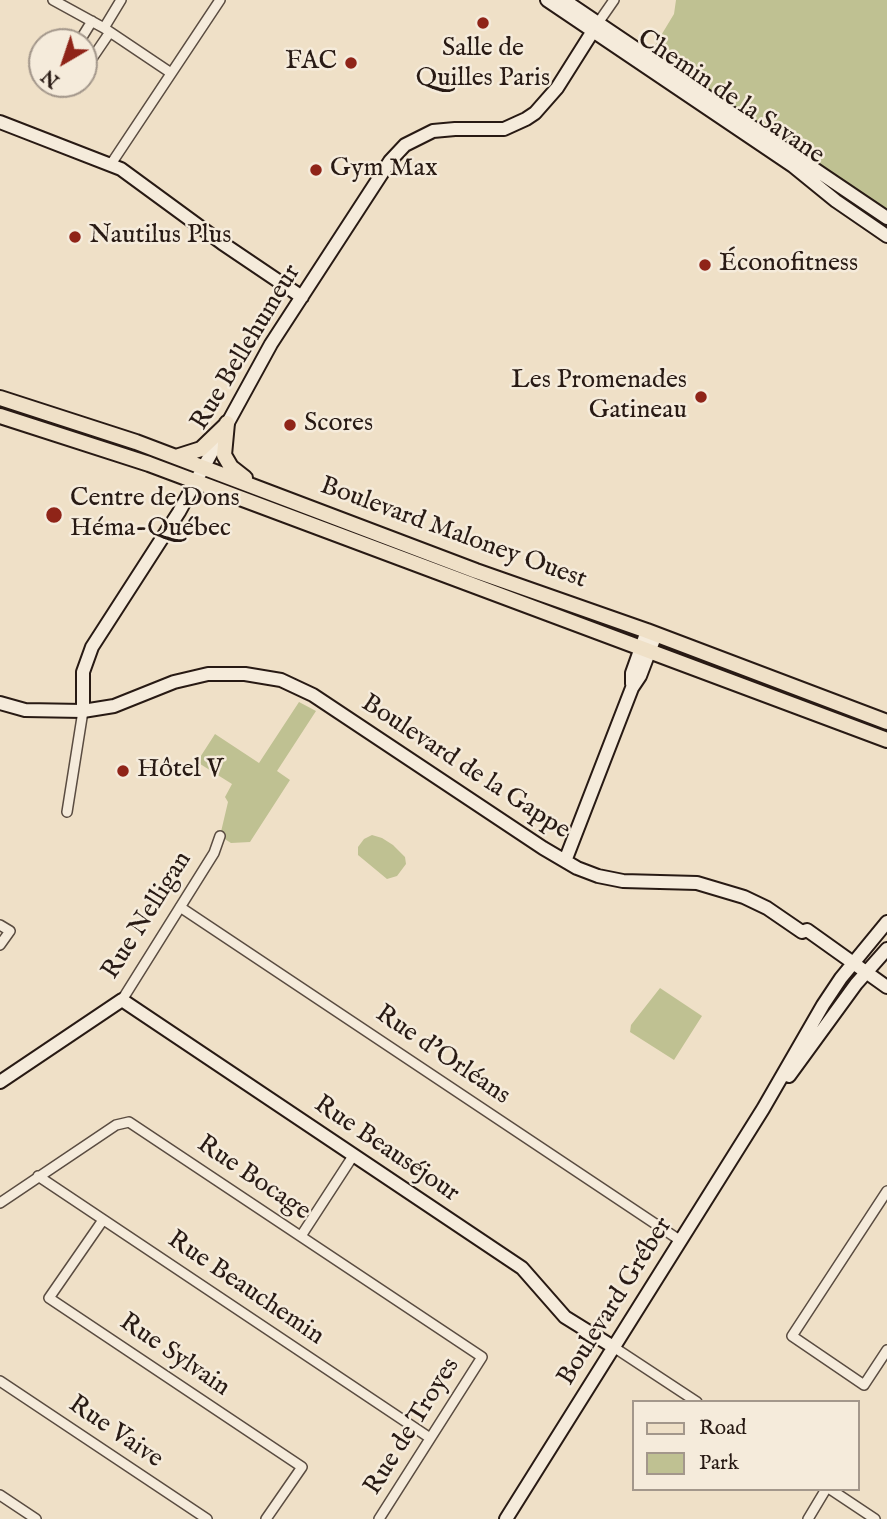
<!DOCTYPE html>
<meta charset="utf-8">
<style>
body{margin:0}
#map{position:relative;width:887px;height:1519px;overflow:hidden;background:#efe0c7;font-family:"IM FELL English",serif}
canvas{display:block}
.legend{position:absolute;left:632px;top:1400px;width:228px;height:91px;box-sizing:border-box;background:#f5ebdb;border:2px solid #a3978b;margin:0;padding:9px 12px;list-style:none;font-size:21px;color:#281a14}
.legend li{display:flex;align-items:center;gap:14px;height:35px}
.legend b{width:35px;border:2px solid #a3978b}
.north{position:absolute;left:28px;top:28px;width:70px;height:70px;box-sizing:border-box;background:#f5ebdb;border:2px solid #a3978b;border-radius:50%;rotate:219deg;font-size:19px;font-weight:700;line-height:28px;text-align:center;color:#281a14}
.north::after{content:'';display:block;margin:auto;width:24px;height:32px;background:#8f2418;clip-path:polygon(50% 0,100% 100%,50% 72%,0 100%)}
</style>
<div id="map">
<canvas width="887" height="1519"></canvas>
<ul class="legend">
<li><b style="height:9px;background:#efe0c7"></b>Road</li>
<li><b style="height:19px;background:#bfc192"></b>Park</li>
</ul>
<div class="north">N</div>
</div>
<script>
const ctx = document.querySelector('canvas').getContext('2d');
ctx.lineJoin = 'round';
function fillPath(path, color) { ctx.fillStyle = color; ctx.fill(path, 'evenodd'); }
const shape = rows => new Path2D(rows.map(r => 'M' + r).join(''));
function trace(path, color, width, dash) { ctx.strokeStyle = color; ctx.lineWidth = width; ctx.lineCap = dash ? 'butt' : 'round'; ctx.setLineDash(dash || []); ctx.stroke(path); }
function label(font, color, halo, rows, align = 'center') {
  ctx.font = font + ' "IM FELL English",serif'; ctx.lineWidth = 5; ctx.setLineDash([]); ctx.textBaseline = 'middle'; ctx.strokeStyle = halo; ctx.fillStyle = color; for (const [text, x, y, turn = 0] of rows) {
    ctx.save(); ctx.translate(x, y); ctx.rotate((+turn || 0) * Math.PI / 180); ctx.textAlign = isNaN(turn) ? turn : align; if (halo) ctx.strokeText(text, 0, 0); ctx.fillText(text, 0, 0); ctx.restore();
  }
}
fillPath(shape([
 [676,0,887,0,887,217,648,57,674,14],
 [299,702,316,711,277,771,290,780,250,842,231,843,220,836,228,802,225,797,232,784,197,762,215,734,259,763],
 [372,835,382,838,393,845,405,857,406,864,397,876,387,879,358,855,358,847,364,839],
 [660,988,702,1016,674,1060,630,1032,631,1025]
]), '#bfc192');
const street = shape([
 [53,0,104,28,171,73],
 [598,23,614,0],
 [104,28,121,0],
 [79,42,92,21],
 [84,59,93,57,110,32],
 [111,164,220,0],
 [67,812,83,711],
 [180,907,681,1241],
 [0,925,10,931,0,945],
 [122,1000,214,853,220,836],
 [38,1176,430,1438],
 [887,1191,792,1336,864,1385,887,1350],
 [0,1203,116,1125,129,1122,482,1357,379,1519],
 [103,1220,49,1298,302,1467,266,1519],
 [301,1236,353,1156],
 [615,1348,697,1402],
 [0,1381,207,1519],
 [830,1489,875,1519],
 [0,1495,36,1519],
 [808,1519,826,1489]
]);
const secondary = shape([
 [547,0,793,166,836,201,887,236],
 [564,0,887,218],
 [0,122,121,169,222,243,302,297],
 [632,684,632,673,647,631],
 [0,703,25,710,83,711,114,706,174,682,208,674,245,674,281,680,313,695,543,848,577,868,598,876,623,881,697,883,744,897,767,908,802,932,807,930,887,987],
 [83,711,83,672,92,647,179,512,271,344,390,161,405,145,433,131,455,129,504,129,526,119,535,113,557,88,598,23],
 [565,861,632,688,640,676,656,634],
 [789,1076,856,984,887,949],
 [0,1082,122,1000,522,1268,565,1317,615,1348],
 [506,1519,763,1109,823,1005,841,978,887,922]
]);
const primary = shape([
 [0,398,136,442,476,571,647,631,887,722],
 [0,416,149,464,887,740],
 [227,423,224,455,231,467,245,478],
 [176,457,201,449,227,424]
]);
trace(street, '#5a4c41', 12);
trace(secondary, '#281a14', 16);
trace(primary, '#281a14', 18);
trace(street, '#f5ebdb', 9);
trace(secondary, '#f5ebdb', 12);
trace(primary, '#efe0c7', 14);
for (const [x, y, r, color] of [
 [483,23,7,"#8f2418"],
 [351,63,7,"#8f2418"],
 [316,170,7,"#8f2418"],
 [75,237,7,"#8f2418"],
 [705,265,7,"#8f2418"],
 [701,397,7,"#8f2418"],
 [290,425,7,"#8f2418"],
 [54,515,9,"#8f2418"],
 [123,771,7,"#8f2418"]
]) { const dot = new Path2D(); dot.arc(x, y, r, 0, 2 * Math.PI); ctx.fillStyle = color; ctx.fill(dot); trace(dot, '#f5ebdb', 2.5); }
label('26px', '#281a14', '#f5ebdb', [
 ["Salle de",483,50,"center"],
 ["Quilles Paris",483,80,"center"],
 ["FAC",337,63,"right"],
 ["Gym Max",330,170],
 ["Nautilus Plus",89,237],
 ["Éconofitness",719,265],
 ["Les Promenades",687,382,"right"],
 ["Gatineau",687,412,"right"],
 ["Scores",304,425],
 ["Centre de Dons",70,500],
 ["Héma-Québec",70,530],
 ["Hôtel V",137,771]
], 'left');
label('26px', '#281a14', '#f5ebdb', [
 ["Chemin de la Savane",730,98,34],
 ["Rue Bellehumeur",247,348,-59],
 ["Boulevard Maloney Ouest",453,534,20],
 ["Boulevard de la Gappe",465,768,33],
 ["Rue Nelligan",148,916,-58],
 ["Rue d'Orléans",442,1056,34],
 ["Rue Beauséjour",386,1150,34],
 ["Rue Bocage",253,1179,34],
 ["Rue Beauchemin",245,1289,34],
 ["Boulevard Gréber",616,1302,-58],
 ["Rue Sylvain",174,1356,34],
 ["Rue de Troyes",413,1427,-58],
 ["Rue Vaive",115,1433,34]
]);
</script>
